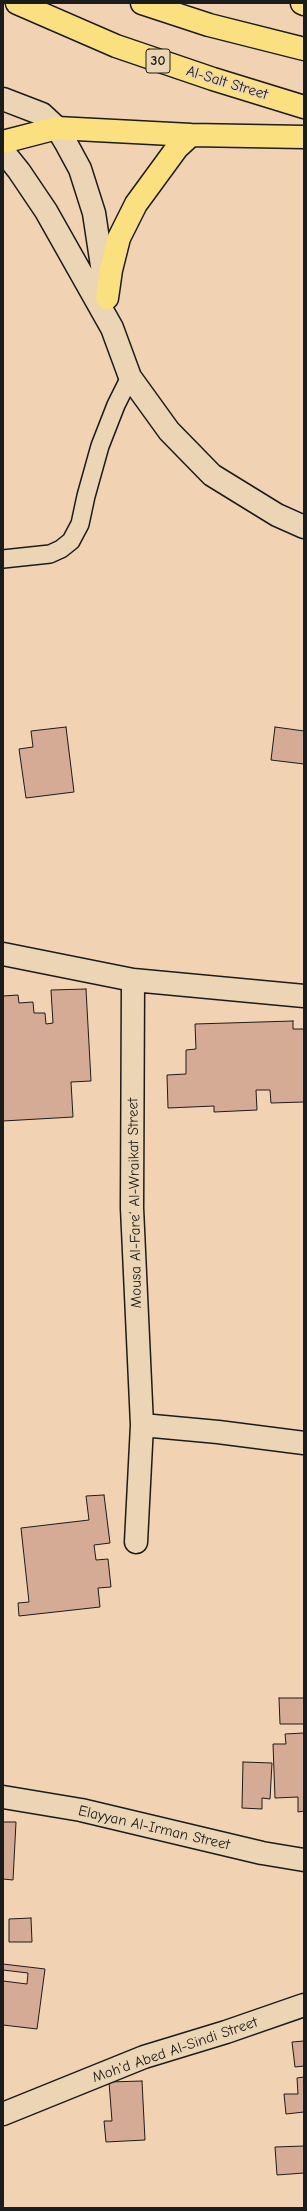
<!DOCTYPE html>
<meta charset="utf-8">
<style>
body{margin:0}
#map{position:relative;width:307px;height:2211px;overflow:hidden;background:#f1d2b2;font-family:"Comic Neue",sans-serif}
canvas{display:block}
.frame{position:absolute;inset:0;border:4px solid #1c1c1c;pointer-events:none}
</style>
<div id="map">
<canvas width="307" height="2211"></canvas>
<div class="frame"></div>
</div>
<script>
const ctx = document.querySelector('canvas').getContext('2d');
ctx.lineJoin = 'round';
function fillPath(path, color) { ctx.fillStyle = color; ctx.fill(path, 'evenodd'); }
const shape = rows => new Path2D(rows.map(r => 'M' + r).join(''));
function trace(path, color, width, dash) { ctx.strokeStyle = color; ctx.lineWidth = width; ctx.lineCap = dash ? 'butt' : 'round'; ctx.setLineDash(dash || []); ctx.stroke(path); }
function label(font, color, halo, rows, align = 'center') {
  ctx.font = font + ' "Comic Neue",sans-serif'; ctx.lineWidth = 3; ctx.setLineDash([]); ctx.textBaseline = 'middle'; ctx.strokeStyle = halo; ctx.fillStyle = color; for (const [text, x, y, turn = 0] of rows) {
    ctx.save(); ctx.translate(x, y); ctx.rotate((+turn || 0) * Math.PI / 180); ctx.textAlign = isNaN(turn) ? turn : align; if (halo) ctx.strokeText(text, 0, 0); ctx.fillText(text, 0, 0); ctx.restore();
  }
}
const building = shape([
 [66,727,74,792,26,798,19,749,33,747,31,731,66,727],
 [275,727,304,731,304,764,271,760,275,727],
 [86,989,91,1081,71,1082,73,1117,3,1121,3,996,18,995,19,1003,33,1002,34,1013,45,1013,46,1024,53,1023,51,990,86,989],
 [293,1021,293,1029,304,1029,304,1102,271,1103,270,1090,256,1090,257,1110,214,1112,214,1106,168,1108,167,1075,186,1074,186,1050,196,1049,195,1024,293,1021],
 [104,1495,110,1543,94,1545,96,1560,108,1559,111,1587,98,1588,100,1607,19,1616,18,1603,29,1602,21,1528,89,1520,86,1496,104,1495],
 [279,1698,304,1698,304,1724,280,1724,279,1698],
 [304,1733,304,1811,298,1812,298,1797,275,1798,273,1744,286,1744,285,1734,304,1733],
 [243,1762,272,1763,270,1799,262,1798,262,1809,242,1808,243,1762],
 [3,1822,16,1822,13,1880,3,1879,3,1822],
 [31,1918,32,1942,9,1942,9,1919,31,1918],
 [3,1964,45,1969,37,2029,3,2025,3,1981,27,1984,28,1973,3,1970,3,1964],
 [304,2041,304,2066,295,2067,292,2042,304,2041],
 [304,2077,304,2112,286,2114,284,2094,298,2094,297,2078,304,2077],
 [142,2081,145,2140,106,2142,104,2121,112,2121,109,2082,142,2081],
 [304,2146,304,2173,277,2175,275,2147,304,2146]
]);
fillPath(building, '#d5ab95');
trace(building, '#1c1c1c', 1);
const service = shape([
 [3,559,50,554,61,549,71,541,80,524,86,496,100,446,116,405,130,377]
]);
const minor = shape([
 [3,954,133,980,304,996],
 [133,980,132,1208,142,1425,136,1542],
 [142,1425,218,1432,304,1443],
 [3,1797,81,1810,262,1853,304,1860],
 [3,2114,144,2057,226,2032,304,2005]
]);
const tertiary = shape([
 [3,99,42,114,57,128,67,145,80,169,94,213,106,292],
 [3,151,19,171,46,211,112,328,130,377,169,431,212,475,277,515,304,527]
]);
const primary = shape([
 [17,3,116,46,213,79,304,107],
 [142,3,209,25,304,49],
 [302,3,304,4],
 [3,142,57,128,191,135,304,137],
 [107,298,111,270,119,238,136,204,177,148,191,135]
]);
trace(service, '#1c1c1c', 20);
trace(minor, '#1c1c1c', 25);
trace(tertiary, '#1c1c1c', 25);
trace(primary, '#1c1c1c', 25);
trace(service, '#ecd5b4', 17);
trace(minor, '#ecd5b4', 22);
trace(tertiary, '#ecd5b4', 22);
trace(primary, '#fbe080', 22);
for (const [x, y, w] of [
 [158,61,24]
]) { const box = new Path2D(); box.roundRect(x - w / 2, y - 12, w, 24, 3); ctx.fillStyle = '#ecd5b4'; ctx.fill(box); trace(box, '#1c1c1c', 1); }
label('bold 14px', '#1c1c1c', null, [
 ["30",158,61]
]);
label('15px', '#1c1c1c', '#ecd5b4', [
 ["Al-Salt Street",227,83,17],
 ["Mousa Al-Fare‘ Al-Wraikat Street",135,1203,-91],
 ["Elayyan Al-Irman Street",154,1828,13],
 ["Moh'd Abed Al-Sindi Street",175,2050,-19]
]);
</script>
